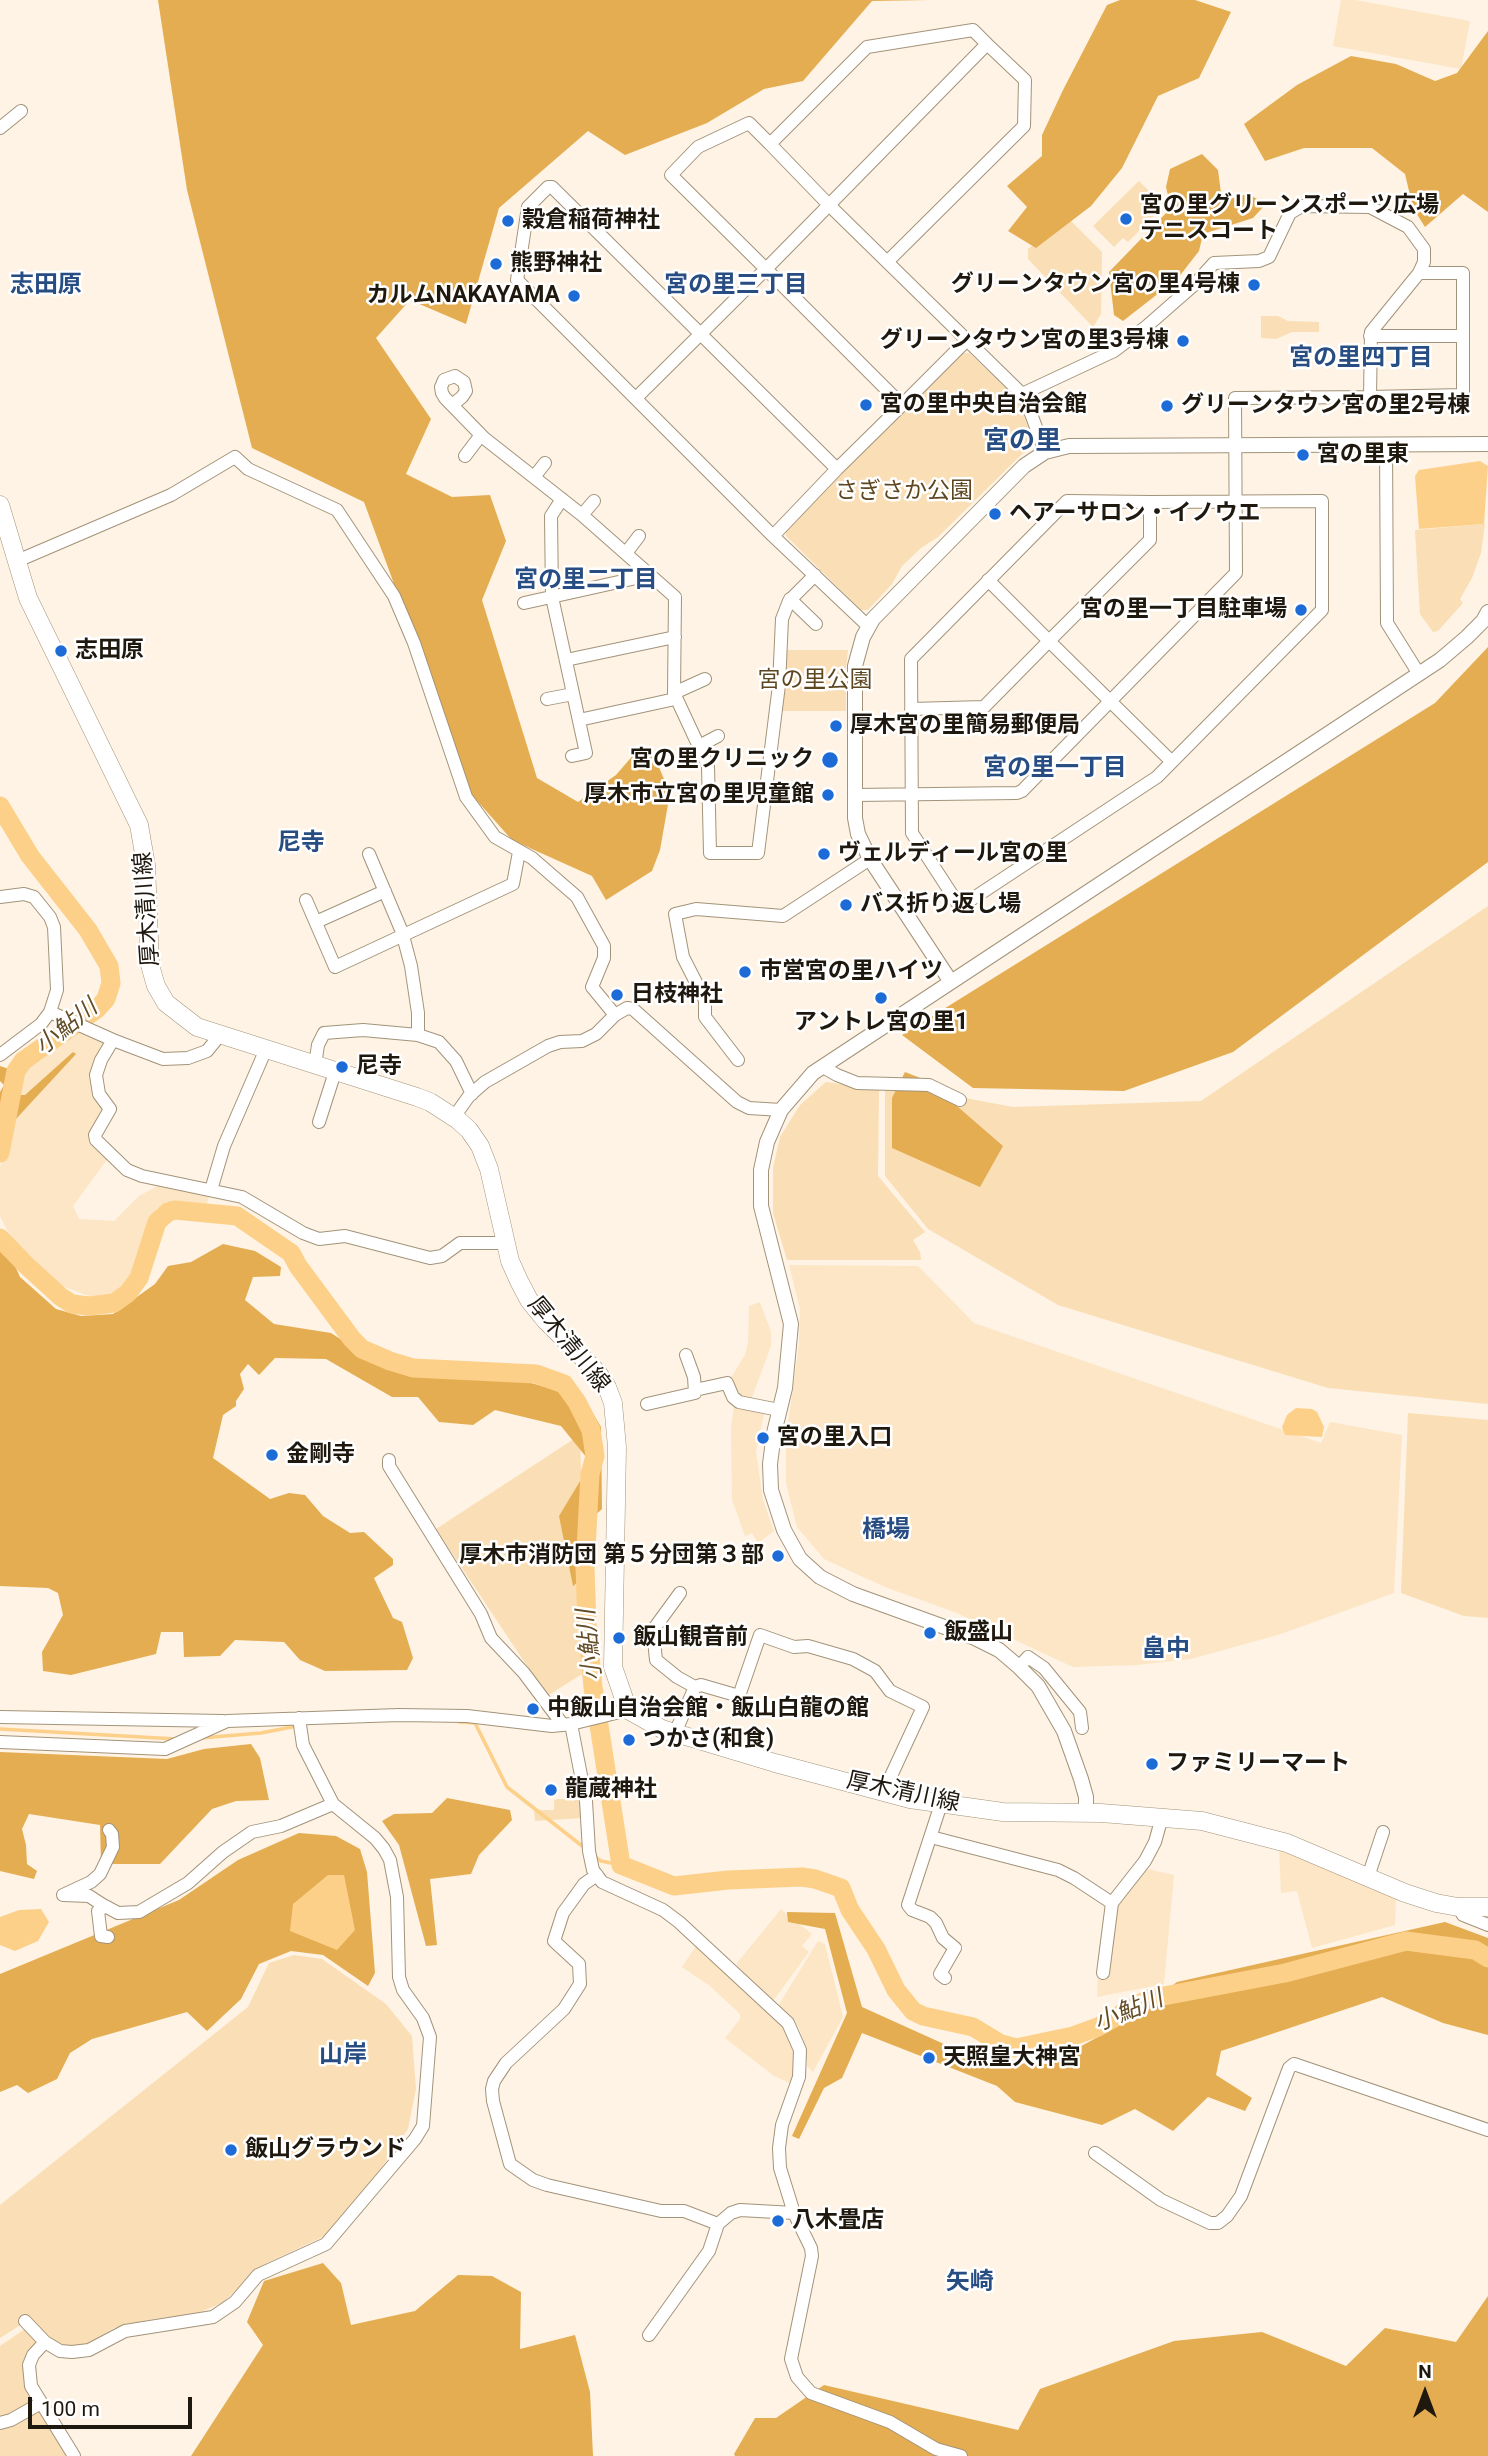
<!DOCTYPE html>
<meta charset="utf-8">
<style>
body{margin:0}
#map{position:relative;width:1488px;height:2456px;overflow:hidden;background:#fef3e4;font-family:Roboto,sans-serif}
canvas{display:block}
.north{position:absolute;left:1390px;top:2358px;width:70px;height:70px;-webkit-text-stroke:5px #fff;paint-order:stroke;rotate:0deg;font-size:19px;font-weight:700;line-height:28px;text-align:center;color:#1f180f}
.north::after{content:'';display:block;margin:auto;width:24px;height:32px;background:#1f180f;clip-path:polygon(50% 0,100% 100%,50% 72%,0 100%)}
.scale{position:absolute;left:28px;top:2397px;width:164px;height:32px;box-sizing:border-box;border:4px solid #1f180f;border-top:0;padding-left:9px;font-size:21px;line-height:24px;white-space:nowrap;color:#1f180f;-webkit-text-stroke:5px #fff;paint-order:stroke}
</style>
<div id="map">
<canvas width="1488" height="2456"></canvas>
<div class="north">N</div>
<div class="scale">100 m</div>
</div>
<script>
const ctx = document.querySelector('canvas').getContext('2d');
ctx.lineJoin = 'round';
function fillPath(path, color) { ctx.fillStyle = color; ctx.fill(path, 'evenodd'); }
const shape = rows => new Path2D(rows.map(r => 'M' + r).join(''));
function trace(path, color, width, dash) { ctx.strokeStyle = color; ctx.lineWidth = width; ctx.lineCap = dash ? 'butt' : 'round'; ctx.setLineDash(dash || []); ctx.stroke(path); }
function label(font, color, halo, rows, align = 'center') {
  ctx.font = font + ' Roboto,"Noto Sans JP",sans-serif'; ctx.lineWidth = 5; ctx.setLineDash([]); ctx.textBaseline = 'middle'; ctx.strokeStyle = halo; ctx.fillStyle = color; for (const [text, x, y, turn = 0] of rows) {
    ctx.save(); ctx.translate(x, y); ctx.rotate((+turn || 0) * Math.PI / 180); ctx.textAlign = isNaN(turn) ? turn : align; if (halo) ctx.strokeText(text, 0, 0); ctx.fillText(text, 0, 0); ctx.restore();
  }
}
fillPath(shape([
 [1341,0,1355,0,1470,21,1461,69,1333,46],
 [81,1030,105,1041,107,1045,99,1057,106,1113,89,1138,109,1157,73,1206,79,1219,114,1221,139,1196,161,1184,210,1194,206,1206,168,1202,156,1209,137,1265,125,1288,111,1297,89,1296,51,1282,21,1250,7,1230,0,1216,0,1167,19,1098,21,1071,27,1063,43,1049,71,1031],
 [789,1265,918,1266,974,1323,1321,1443,1330,1422,1402,1435,1394,1593,1281,1634,1191,1659,1136,1665,1073,1667,957,1613,885,1587,824,1559,797,1527,786,1483,786,1438,799,1345,800,1309],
 [760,1302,771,1332,771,1346,751,1400,737,1398,729,1381,745,1355,748,1342,749,1306],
 [734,1404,765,1409,756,1452,763,1500,774,1531,758,1543,752,1533,745,1536,732,1500,731,1429],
 [1279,1848,1396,1896,1395,1925,1312,1948,1297,1891,1281,1893],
 [1143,1868,1174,1875,1164,1984,1097,1997,1098,1973,1114,1909],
 [781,1909,812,1934,802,1946,809,1952,773,2001,737,1966,737,1963],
 [818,1941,825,1944,843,2017,813,2072,807,2066,805,2046,800,2030,792,2017,778,2006],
 [698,1943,781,2021,795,2045,794,2085,774,2076,725,2038,740,2019,740,2014,710,1986,682,1967]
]), '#fce6c5');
fillPath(shape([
 [1139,181,1161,203,1155,209,1158,212,1128,242,1123,238,1114,247,1093,226],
 [1070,220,1102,252,1101,314,1093,327,1028,259,1028,249,1063,221],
 [1261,316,1278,316,1288,321,1319,322,1319,332,1292,332,1276,339,1261,338],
 [962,353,969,353,1018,399,1033,441,1031,449,1021,455,938,537,921,548,902,566,892,584,868,610,861,610,786,536,786,529],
 [1485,524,1481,553,1472,578,1460,599,1463,603,1438,631,1433,632,1420,614,1415,530],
 [786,650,848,650,846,668,846,711,782,711,786,684],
 [1488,906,1488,1404,1328,1388,1058,1305,928,1229,885,1176,885,1083,1013,1107,1201,1101],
 [826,1082,879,1090,878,1176,925,1232,913,1240,920,1252,921,1260,787,1260,773,1213,773,1168,780,1137,800,1105],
 [1408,1413,1488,1420,1488,1618,1464,1616,1401,1593],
 [580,1435,587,1671,547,1696,436,1529],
 [557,1799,581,1799,583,1818,535,1821,534,1810,554,1810,554,1801],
 [294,1955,322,1959,386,2004,412,2036,416,2089,408,2129,379,2171,331,2233,267,2263,222,2303,196,2314,153,2319,114,2328,89,2344,73,2347,59,2344,26,2318,22,2324,0,2338,0,2205,248,2007,269,1963],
 [25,2329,39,2343,26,2363,68,2456,0,2456,0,2346]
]), '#fadeb5');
fillPath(shape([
 [158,0,929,0,872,1,803,81,764,89,707,123,625,155,588,131,499,208,466,324,410,300,376,338,431,419,406,474,452,497,490,495,506,541,482,600,537,778,578,802,616,775,635,753,652,751,670,793,660,850,652,871,606,900,592,876,512,840,471,794,364,502,252,448,187,190],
 [1120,0,1195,0,1231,12,1199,78,1158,96,1122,168,1091,206,1036,248,1008,231,1027,207,1007,186,1042,156,1042,135,1063,90,1107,5],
 [1488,31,1488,212,1463,194,1425,227,1413,208,1405,174,1372,148,1304,148,1265,161,1244,124,1297,85,1351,56,1396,64,1435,81,1457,73],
 [1202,154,1218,170,1222,201,1248,194,1266,204,1253,218,1203,234,1199,251,1178,278,1123,321,1114,315,1109,272,1171,208,1166,187,1170,169],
 [1488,647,1488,862,1233,1052,1124,1091,973,1088,902,1035,1435,703],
 [73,1052,76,1054,3,1133,0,1149,0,1092,4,1085,0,1081,0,1066,9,1069,13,1089,21,1095,25,1095],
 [905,1072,928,1081,1003,1146,980,1187,892,1148,892,1098],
 [0,1232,20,1277,56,1309,81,1316,113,1314,155,1284,168,1266,191,1262,223,1244,255,1251,281,1267,280,1276,253,1277,245,1300,274,1324,331,1333,381,1365,489,1371,584,1398,601,1427,602,1509,581,1528,582,1579,573,1586,559,1516,591,1463,561,1426,495,1410,473,1425,439,1422,418,1397,392,1397,326,1359,275,1358,259,1375,248,1364,240,1374,244,1389,236,1401,236,1406,223,1415,213,1458,270,1499,289,1493,305,1495,323,1516,350,1533,364,1532,393,1559,393,1565,374,1578,393,1618,402,1622,413,1658,407,1670,325,1671,300,1660,284,1642,235,1640,220,1656,184,1657,183,1632,161,1632,156,1654,71,1675,43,1671,42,1652,63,1615,58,1593,48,1588,0,1586],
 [251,1744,260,1758,269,1800,236,1801,212,1809,160,1864,101,1864,100,1825,29,1814,22,1829,26,1845,27,1864,37,1871,34,1879,0,1871,0,1752,167,1759,204,1749],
 [447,1798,510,1810,512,1820,479,1855,471,1874,430,1879,437,1945,426,1946,399,1845,382,1821,394,1814,432,1813],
 [299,1833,336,1836,360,1849,367,1872,375,1973,368,1986,323,1955,291,1951,259,1964,241,1999,207,2031,187,2012,92,2039,70,2053,57,2079,28,2093,17,2085,0,2092,0,1974,179,1900,238,1860],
 [787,1912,835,1913,862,2007,986,2063,1048,2064,1109,2031,1177,1982,1445,1922,1488,1938,1488,2035,1443,2023,1382,1997,1221,2051,1216,2075,1252,2098,1245,2111,1208,2097,1173,2131,1135,2109,1102,2125,1015,2102,997,2086,862,2033,842,2078,824,2088,799,2139,792,2136,847,2013,825,1929,788,1922],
 [323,2263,341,2283,351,2325,415,2311,458,2275,492,2276,521,2292,520,2349,575,2335,590,2392,593,2456,191,2456,263,2345,247,2322,264,2281],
 [1488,2296,1488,2456,735,2456,734,2454,755,2418,776,2418,824,2385,1018,2430,1040,2389,1174,2341,1262,2332,1346,2366,1385,2328,1456,2342]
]), '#e4ad51');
fillPath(shape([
 [1480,461,1488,466,1484,524,1419,529,1415,476,1419,470],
 [1296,1408,1312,1409,1317,1412,1324,1427,1322,1437,1285,1435,1282,1427,1287,1415],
 [328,1875,344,1875,355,1930,337,1950,290,1931,293,1904],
 [41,1909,49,1922,38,1941,15,1951,0,1945,0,1917,19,1910]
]), '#fdd08a');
trace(shape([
 [459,1722,475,1723,507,1787,586,1849],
 [0,1729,176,1739],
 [201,1738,261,1733,297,1726],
 [594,1856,601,1861,621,1865]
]), '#fdd08a', 3.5);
trace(shape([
 [0,806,30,856,88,930,109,966,111,983,106,999,97,1009,37,1051,23,1061,16,1071,0,1153],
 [0,1238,27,1266,61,1297,72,1304,89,1306,114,1303,128,1293,139,1278,157,1222,168,1212,175,1210,237,1216,291,1253,298,1266,352,1339,362,1349,390,1361,413,1368,536,1374,564,1384,577,1402,591,1430,595,1456,590,1474,585,1568,587,1625,593,1687,621,1865,674,1886,728,1880,802,1877,815,1879,841,1888,850,1910,876,1949,896,1990,913,2011,923,2016,973,2027,1001,2044,1016,2048,1073,2036,1098,2027,1148,1999,1285,1973,1406,1941,1475,1950,1488,1958]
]), '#fdd08a', 19);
const minor = shape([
 [0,128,21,111],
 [770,144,749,123,698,147,671,175,766,269,829,205,1022,394,1026,400,1045,452],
 [887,262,1024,126,1025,80,987,44,829,205,770,144,867,47,973,30,987,44],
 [1370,336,1463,336],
 [1370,397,1463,395,1463,273,1419,273],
 [636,398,766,269,902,405,837,469],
 [452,405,462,397,466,391,464,382,455,376,444,380,441,387,442,393,445,398,484,438,582,515,675,597,674,693,708,766,710,853,758,853,779,685,782,619,789,601,815,575],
 [902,405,966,341],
 [1386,444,1387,623,1419,674],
 [465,456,481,435],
 [534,477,545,463],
 [562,499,551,516,552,597,586,753,572,756],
 [1150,502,1322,501,1322,610,1157,777,960,907,912,833,911,659,1067,501,1150,502,1150,540,1049,641,1172,762],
 [582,515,594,501],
 [773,536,837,469,552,187,548,187,528,207,517,280,773,536,868,626],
 [626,553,639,536],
 [17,561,171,495,235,457,248,469,337,510,394,596,414,643,466,797,495,837,532,858,577,897,604,946,604,958,592,987,615,1015],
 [790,599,816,624],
 [524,603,650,575],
 [566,660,675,637],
 [674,693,705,679],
 [547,699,573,694],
 [911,709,984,707,1049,641,988,580],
 [579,720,675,699],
 [699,746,718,736],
 [855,795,1017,793,1022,791,1236,573,1235,398,1370,397,1371,332,1419,273,1424,262,1424,249,1408,227,1370,207,1302,206,1290,213,1269,257,1259,261,1214,263,1195,284,1147,326,1114,351,1022,394],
 [369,854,402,932,411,966,418,1013,418,1035],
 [0,897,24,894,34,897,50,917,54,927,57,990,50,1012,41,1024,0,1055],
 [306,900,335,967,513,884,519,852],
 [316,922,385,891],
 [50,1012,113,1040,163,1059,188,1058,207,1051,220,1035],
 [113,1040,101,1060,96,1075,99,1094,110,1109,95,1135,96,1140,127,1170,142,1176,242,1197,303,1233,319,1239,345,1236,430,1258,442,1256,460,1243,505,1243],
 [738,1060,705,1017,705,1000,683,957,675,914,696,909,783,916,870,859],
 [315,1065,318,1045,324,1033,363,1030,418,1035,439,1042,456,1061,472,1094],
 [823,1067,837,1075,857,1083,929,1085,960,1100],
 [454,1117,469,1096,485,1082,548,1046,560,1042,582,1041,596,1034,615,1015,627,1008,633,1009,737,1102,749,1108,781,1110],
 [319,1122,335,1072],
 [211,1190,224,1146,266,1049],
 [695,1390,727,1383,733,1397,739,1402,779,1410],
 [647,1404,695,1393,694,1377,686,1355],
 [389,1460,389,1466,481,1614,491,1638,524,1673,563,1725],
 [1019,1667,1028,1657,1044,1668,1080,1712,1082,1728],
 [695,1687,701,1685,739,1696,760,1635,794,1647,808,1646,853,1659,875,1671,890,1691,923,1707,884,1791],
 [628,1710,571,1724,586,1801,589,1851,593,1870,602,1882,663,1910,679,1922,788,2023,800,2050,799,2077,782,2125,779,2148,780,2168,794,2213,811,2248,812,2256,791,2359,797,2377,811,2393,890,2422,936,2449,961,2456],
 [0,1717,223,1721],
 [675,1733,695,1687,677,1677,656,1660,653,1630,680,1593],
 [0,1742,165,1749,227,1721,312,1718,399,1715,467,1716,552,1726,571,1724],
 [941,1804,908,1905,912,1910,930,1917,936,1923,943,1938,955,1948,940,1974,945,1978],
 [931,1837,1058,1870,1074,1878,1112,1903],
 [597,1875,584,1884,563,1913,554,1941,579,1964,580,1984,564,2009,506,2063,494,2081,492,2089,493,2101,510,2164,533,2180,547,2185,661,2211,684,2211,718,2224],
 [1368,1877,1383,1832],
 [106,1907,89,1896,63,1895,91,1882,100,1874,113,1847,112,1834,109,1830],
 [1458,1907,1463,1915,1488,1925],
 [108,1937,101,1936,98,1911,105,1906,118,1913,139,1912,188,1883,223,1852,252,1832,281,1826,333,1804],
 [1103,1973,1112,1903,1145,1861,1155,1842,1162,1817],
 [1095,2153,1161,2200,1210,2223,1218,2223,1227,2216,1241,2196,1289,2068,1294,2064,1488,2130],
 [25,2321,45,2342,60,2351,72,2352,89,2350,125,2331,213,2317,235,2302,258,2275,326,2244,415,2139,423,2126,430,2037,423,2018,403,1990,399,1977,397,1897,390,1860,384,1849,375,1838,333,1804,303,1745,299,1718],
 [649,2335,709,2251,718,2224,731,2213,740,2210,794,2213],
 [45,2342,33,2355,29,2365,31,2386,74,2456],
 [0,2423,11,2420,41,2403]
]);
const tertiary = shape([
 [951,982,870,859,858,834,855,818,855,666,863,637,873,619,1024,466,1045,452,1069,446,1488,444],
 [1086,1813,1086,1797,1081,1779,1064,1731,1038,1686,1019,1667,999,1650,975,1638,853,1594,820,1577,800,1559,784,1530,771,1490,770,1464,774,1433,785,1388,791,1324,761,1206,761,1170,767,1142,781,1110,813,1073,1440,660,1467,637,1483,621,1488,612]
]);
const primary = shape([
 [0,505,28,598,139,825,146,865,150,965,156,986,166,1003,197,1027,417,1097,430,1102,458,1120,469,1130,480,1146,489,1169,510,1261,519,1281,529,1300,546,1321,598,1373,607,1387,613,1403,617,1447,613,1667,628,1710,662,1729,775,1763,910,1799,1003,1812,1101,1813,1202,1821,1287,1843,1405,1893,1436,1903,1458,1907,1488,1907]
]);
trace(minor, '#a3937a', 14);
trace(tertiary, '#a3937a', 16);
trace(primary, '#a3937a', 19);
trace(minor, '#fff', 12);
trace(tertiary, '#fff', 14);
trace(primary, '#fff', 18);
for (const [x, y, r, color] of [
 [1126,219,7,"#1c6bd6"],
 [508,221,7,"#1c6bd6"],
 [496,264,7,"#1c6bd6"],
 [1254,285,7,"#1c6bd6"],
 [574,296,7,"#1c6bd6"],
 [1183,341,7,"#1c6bd6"],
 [866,405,7,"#1c6bd6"],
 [1167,406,7,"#1c6bd6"],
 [1303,455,7,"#1c6bd6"],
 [995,514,7,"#1c6bd6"],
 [1301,610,7,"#1c6bd6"],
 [61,651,7,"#1c6bd6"],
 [836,726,7,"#1c6bd6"],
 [830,760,9,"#1c6bd6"],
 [828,795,7,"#1c6bd6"],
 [824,854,7,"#1c6bd6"],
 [846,905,7,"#1c6bd6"],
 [745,972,7,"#1c6bd6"],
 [617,995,7,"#1c6bd6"],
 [881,998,7,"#1c6bd6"],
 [342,1067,7,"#1c6bd6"],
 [763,1438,7,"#1c6bd6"],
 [272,1455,7,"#1c6bd6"],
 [778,1556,7,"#1c6bd6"],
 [930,1633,7,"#1c6bd6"],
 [619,1638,7,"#1c6bd6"],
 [533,1709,7,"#1c6bd6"],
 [629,1740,7,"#1c6bd6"],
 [1152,1764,7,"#1c6bd6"],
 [551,1790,7,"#1c6bd6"],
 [929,2058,7,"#1c6bd6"],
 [231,2150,7,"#1c6bd6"],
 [778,2221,7,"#1c6bd6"]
]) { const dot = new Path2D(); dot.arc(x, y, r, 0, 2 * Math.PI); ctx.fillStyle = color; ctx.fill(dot); trace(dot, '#fff', 2.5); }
label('bold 23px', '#1f180f', '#fff', [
 ["宮の里グリーンスポーツ広場",1140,206],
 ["テニスコート",1140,232],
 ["穀倉稲荷神社",522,221],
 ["熊野神社",510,264],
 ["グリーンタウン宮の里4号棟",1240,285,"right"],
 ["カルムNAKAYAMA",560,296,"right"],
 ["グリーンタウン宮の里3号棟",1169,341,"right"],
 ["宮の里中央自治会館",880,405],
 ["グリーンタウン宮の里2号棟",1181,406],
 ["宮の里東",1317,455],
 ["ヘアーサロン・イノウエ",1009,514],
 ["宮の里一丁目駐車場",1287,610,"right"],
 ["志田原",75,651],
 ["厚木宮の里簡易郵便局",850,726],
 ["宮の里クリニック",814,760,"right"],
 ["厚木市立宮の里児童館",814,795,"right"],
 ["ヴェルディール宮の里",838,854],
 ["バス折り返し場",860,905],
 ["市営宮の里ハイツ",759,972],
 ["日枝神社",631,995],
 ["アントレ宮の里1",881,1023,"center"],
 ["尼寺",356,1067],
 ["宮の里入口",777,1438],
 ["金剛寺",286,1455],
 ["厚木市消防団 第５分団第３部",764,1556,"right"],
 ["飯盛山",944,1633],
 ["飯山観音前",633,1638],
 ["中飯山自治会館・飯山白龍の館",547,1709],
 ["つかさ(和食)",643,1740],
 ["ファミリーマート",1166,1764],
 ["龍蔵神社",565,1790],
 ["天照皇大神宮",943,2058],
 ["飯山グラウンド",245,2150],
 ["八木畳店",792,2221]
], 'left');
label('23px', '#5d4620', '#fff', [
 ["さぎさか公園",904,492],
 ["宮の里公園",815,681]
]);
label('23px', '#1f180f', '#fff', [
 ["厚木清川線",148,909,-94],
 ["厚木清川線",568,1345,51],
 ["厚木清川線",903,1793,12]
]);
label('bold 24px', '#284d83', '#fff', [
 ["志田原",46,286],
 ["宮の里三丁目",736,286],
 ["宮の里四丁目",1361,359],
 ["宮の里二丁目",586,581],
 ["宮の里一丁目",1055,769],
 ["尼寺",301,844],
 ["橋場",886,1531],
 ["畠中",1166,1650],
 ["山岸",343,2056],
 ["矢崎",970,2283]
]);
label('italic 24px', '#644d27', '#fff', [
 ["小鮎川",67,1028,-39],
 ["小鮎川",591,1645,-96],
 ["小鮎川",1129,2012,-22]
]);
label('bold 26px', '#284d83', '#fff', [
 ["宮の里",1022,442]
]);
</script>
